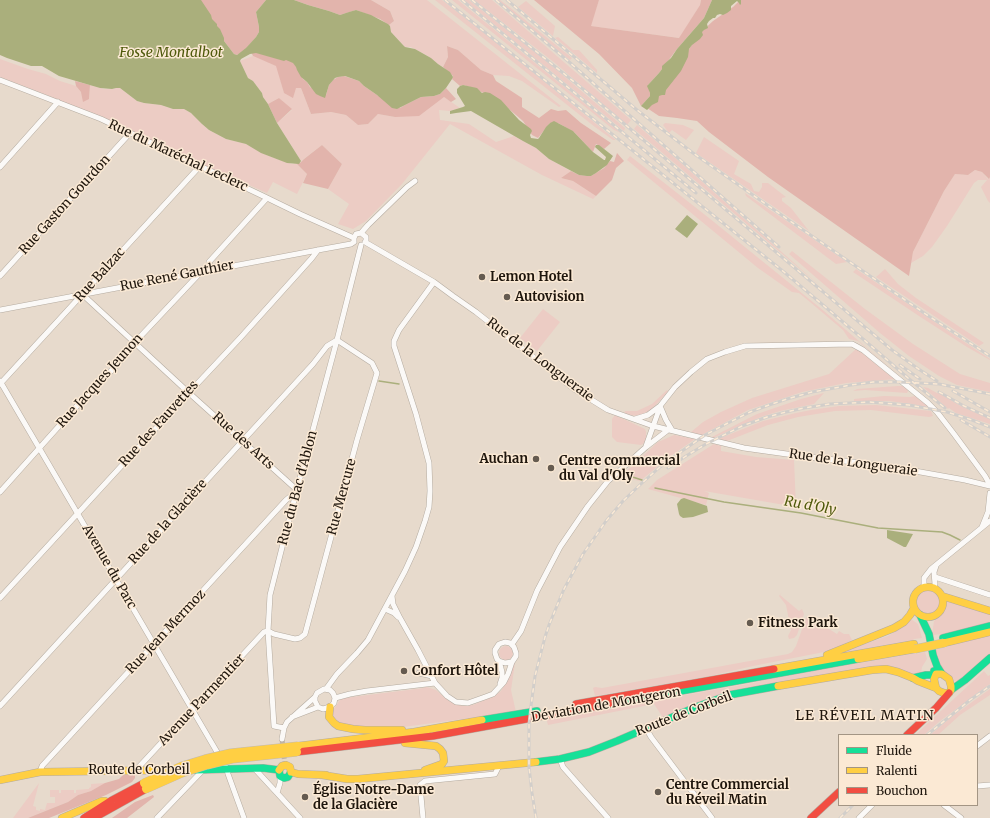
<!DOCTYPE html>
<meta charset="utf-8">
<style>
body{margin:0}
#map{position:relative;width:990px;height:818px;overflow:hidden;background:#e7dacc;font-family:Merriweather,serif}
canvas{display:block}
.legend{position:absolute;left:838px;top:734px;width:140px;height:72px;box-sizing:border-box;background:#fbe9d4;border:1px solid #a39584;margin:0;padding:5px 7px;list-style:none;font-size:12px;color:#1f160d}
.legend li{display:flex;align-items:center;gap:8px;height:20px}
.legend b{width:20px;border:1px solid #a39584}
</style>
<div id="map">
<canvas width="990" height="818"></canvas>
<ul class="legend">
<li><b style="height:5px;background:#16e098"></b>Fluide</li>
<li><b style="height:5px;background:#ffcf43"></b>Ralenti</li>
<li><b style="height:5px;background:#f24e42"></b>Bouchon</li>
</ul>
</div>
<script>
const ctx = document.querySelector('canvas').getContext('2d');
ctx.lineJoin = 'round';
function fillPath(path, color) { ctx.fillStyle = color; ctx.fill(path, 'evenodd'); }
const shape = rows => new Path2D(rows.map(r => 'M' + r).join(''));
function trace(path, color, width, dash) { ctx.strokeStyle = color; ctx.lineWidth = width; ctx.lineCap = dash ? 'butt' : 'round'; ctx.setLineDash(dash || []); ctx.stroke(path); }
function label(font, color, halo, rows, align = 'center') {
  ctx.font = font + ' Merriweather,serif'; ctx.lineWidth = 3; ctx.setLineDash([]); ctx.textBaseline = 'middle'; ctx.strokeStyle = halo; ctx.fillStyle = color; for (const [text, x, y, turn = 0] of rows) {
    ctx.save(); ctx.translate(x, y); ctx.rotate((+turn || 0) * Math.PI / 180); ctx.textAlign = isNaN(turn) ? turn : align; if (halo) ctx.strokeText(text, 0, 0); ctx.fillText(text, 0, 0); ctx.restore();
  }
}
fillPath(shape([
 [371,0,427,0,561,106,559,107,522,81,509,76,493,75,481,70,458,50,447,46,448,57,443,67,438,64,428,56,411,47,405,47,391,32,389,25,394,21,390,11],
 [435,0,442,0,486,34,616,140,613,140,595,127],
 [452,0,458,0,621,133,614,130,584,106],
 [464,0,469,0,545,60,625,128,624,131],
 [474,0,492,0,631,120,627,125,555,63],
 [497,0,500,0,513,10,572,58,570,60,563,55],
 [599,0,701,0,700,5,680,38,590,26],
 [526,1,555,26,553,36,518,7],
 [558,37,573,50,579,50,597,70,597,73,555,38],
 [253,56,277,66,284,93,296,88,301,88,311,114,331,112,346,115,358,125,368,124,378,114,395,117,444,97,460,108,450,111,439,110,440,120,469,124,496,142,514,136,536,148,549,159,571,171,561,178,573,181,596,196,593,199,542,175,450,124,402,184,366,221,353,229,338,224,349,204,328,189,342,164,322,145,301,161,277,123,292,110,279,98,268,104,263,97,262,93,253,81,248,78,242,66,240,61],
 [0,59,28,69,46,74,60,81,76,86,81,92,89,99,90,85,104,89,112,89,116,88,120,88,137,101,144,103,161,105,173,109,184,109,191,113,202,124,209,130,226,139,246,144,269,156,292,164,296,163,307,174,297,194,273,182,267,193,49,96,0,77],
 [665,123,683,125,694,130,686,140,672,130,669,133,663,125],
 [637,125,664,148,819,285,634,129],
 [704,137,739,161,734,174,751,184,754,191,759,192,762,187,762,183,768,183,786,197,782,198,782,201,791,208,809,231,696,153],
 [630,156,709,218,824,311,903,379,858,341,849,339,843,330,810,302,799,293,792,292,758,268,627,160],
 [975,170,982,172,988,179,990,177,990,203,988,201,981,187,987,180,978,180,974,183,947,226,932,247,923,256,911,263,913,252,944,191,955,174,968,175],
 [745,193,797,228,847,262,836,264,746,196],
 [792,251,865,309,913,344,960,374,990,383,990,392,957,385,939,376,909,356,880,333,789,254],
 [856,269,990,359,990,360,967,347,922,318,853,272],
 [885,269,898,284,916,298,984,343,979,346,876,277],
 [543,309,560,322,537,351,520,338],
 [856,349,862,352,883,370,897,379,846,383,802,392,748,410,700,436,691,432,703,422,721,412,752,398,829,374],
 [898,386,906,386,908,391,907,393,865,390,853,391,857,389],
 [923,387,928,388,937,393,939,393,959,405,990,419,990,424,956,413,949,408,948,409],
 [667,390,668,392,651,410,638,416,630,415,624,414,625,411,637,411,652,404],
 [824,393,814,404,780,411,761,417,713,438,710,438,757,414,801,399],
 [884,396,910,397,915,396,928,406,926,407,912,404,889,401,854,401,854,399],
 [876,405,931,411,933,416,929,417,871,410,835,411,798,417,768,425,727,441,718,439,763,421,796,413,811,410,839,406],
 [615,415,645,429,646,432,646,442,641,445,617,442,612,437,612,419],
 [674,435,695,439,668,458,640,481,620,477,658,442],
 [714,444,721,446,721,451,756,457,794,460,796,507,704,491,709,493,706,505,648,489,657,480],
 '916 602a12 12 0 1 1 24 0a12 12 0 1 1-24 0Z',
 [782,592,780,595,799,611,802,609,804,614,797,635,794,638,789,639,788,636,791,630,786,605,779,596],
 [945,601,990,614,990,623,942,634,932,635,934,621,944,611,946,604],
 [809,615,814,616,813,619,837,634,839,631,844,634,849,634,852,640,840,646,824,652,753,666,710,676,595,696,593,688,595,687,602,688,788,654,792,652,796,646,806,618],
 [911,619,918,624,919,627,922,638,914,639,913,640,836,654,888,636,903,627],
 [990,635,990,655,958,681,954,681,949,675,941,670,939,665,935,650],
 '499 653a7 7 0 1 1 14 0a7 7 0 1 1-14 0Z',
 [925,652,927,659,922,667,921,673,913,674,890,668,743,690,646,726,644,724,662,716,654,704,548,725,546,718,562,717,759,682,760,681,916,653,916,654],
 [515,662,515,663,511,690,516,712,403,727,371,728,342,725,333,716,333,710,340,700,344,698,424,688,425,687,427,687,436,690,445,698,455,704,463,706,473,705,496,695,501,691,507,681],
 [984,671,988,676,990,675,990,684,940,721,924,735,915,735],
 [990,689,990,695,960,715,938,735,930,735,950,718],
 [39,783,33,806,36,807,36,810,40,811,40,809,45,810,47,803,55,803,55,797,50,797,50,790,59,790,59,793,61,793,61,790,74,790,74,793,76,793,76,790,89,789,89,788,91,787,91,784,105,783,105,784,91,791,78,795,68,802,28,818,13,818]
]), '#ecccc4');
fillPath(shape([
 [199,0,266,0,256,12,259,27,259,32,256,37,245,50,237,55,234,54,224,41],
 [294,0,371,0,390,11,394,21,389,25,380,19,356,10,340,15,329,11,308,5],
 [534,0,599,0,591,26,679,38,700,5,701,0,712,0,704,18,677,49,659,73,648,85,650,93,650,96,641,106,632,88,599,54],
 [740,0,990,0,990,177,989,179,982,172,975,170,968,175,955,174,944,191,913,252,909,276,768,177,709,132,697,121,677,118,659,116,647,108,686,54,698,35,713,21,733,7],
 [447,46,458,50,481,70,493,75,496,81,522,98,522,107,539,118,551,109,558,111,566,110,581,123,611,143,604,149,596,144,593,152,574,132,558,123,550,123,538,138,532,135,523,121,502,103,474,88,463,85,460,86,452,79,453,76,443,67,448,57],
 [251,52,265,54,291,60,297,67,303,79,307,82,310,87,326,95,329,85,333,80,338,77,344,76,359,81,364,86,377,95,400,108,405,105,421,97,434,96,440,94,446,88,456,99,451,102,444,97,419,116,395,117,378,114,368,124,358,125,346,115,331,112,311,114,301,88,296,88,293,98,284,93,276,66,253,56],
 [75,81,90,85,89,99,83,102,81,92,76,86],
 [279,98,292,109,277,123,268,104],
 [322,145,342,164,328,189,303,183,307,174,296,163,300,163,304,159],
 [617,153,624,161,616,168,612,180,596,196,573,181,561,178,571,171,579,175,591,176,604,168,610,161,614,162],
 [123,775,135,775,135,778,132,782,106,795,49,818,28,818,68,802,78,795,91,791,105,783,119,779],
 [153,795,154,797,127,818,112,818,135,802]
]), '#e2b4ac');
fillPath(shape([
 [0,0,201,0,211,15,212,19,217,24,217,26,220,29,224,38,224,41,234,54,237,55,246,48,256,37,259,32,259,27,256,12,266,0,294,0,308,5,329,11,340,15,349,12,356,10,371,15,388,24,390,26,391,32,403,45,405,47,415,49,431,58,438,64,450,72,453,77,452,79,446,88,440,94,434,96,421,97,397,109,392,108,377,95,364,86,359,81,345,76,338,77,335,78,329,85,325,98,320,96,316,94,307,82,301,77,297,70,296,67,293,63,286,60,284,61,256,53,250,54,241,59,240,61,248,78,253,81,262,93,263,97,268,104,277,123,301,161,299,164,287,163,261,153,246,144,226,139,209,130,202,124,191,113,184,109,173,109,161,105,144,103,137,101,120,88,116,88,112,89,100,88,59,76,42,66,31,66,7,58,0,55],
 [712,0,741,0,741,4,740,5,739,3,737,1,731,6,731,10,727,13,723,15,720,14,717,15,715,18,713,18,709,21,707,24,708,28,704,30,702,32,703,35,700,39,692,45,689,49,688,57,681,71,666,90,665,95,662,95,659,96,658,102,652,105,647,110,641,106,650,96,650,93,647,86,659,73,662,69,662,66,671,58,677,49,704,18],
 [463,85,477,88,482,93,485,92,490,93,501,100,519,120,531,129,532,131,530,135,531,138,538,139,539,138,546,127,550,123,554,121,573,131,593,152,604,160,605,160,606,157,595,147,596,145,599,145,613,156,607,165,596,173,591,176,587,176,579,175,549,159,536,148,523,141,471,111,456,113,450,114,450,111,463,107,465,106,457,93,457,89,460,86],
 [687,215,698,224,687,238,675,229],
 [684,498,707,506,708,512,693,517,683,518,680,516,679,514,677,504,681,499],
 [887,530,913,534,906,547,904,547,887,538]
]), '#aaaf7c');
trace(shape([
 [379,381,399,384],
 [623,474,642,480],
 [655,488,724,502,801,513,878,528,942,532,950,535,960,540]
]), '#aaaf7c', 1.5);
trace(shape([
 [282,739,285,765]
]), '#bfb3a6', 5, [5, 2.5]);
const street = shape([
 [0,80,101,119,263,196,300,214,354,238],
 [0,167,58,102],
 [361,233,368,225,407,187,415,181],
 [354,241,354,238,356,234,361,233,366,237,366,241,365,242],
 [365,242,434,282,453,296,476,312,574,389,608,410,653,426,744,448,801,456,887,466,965,480,990,486],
 [211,270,209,262,267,198],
 [0,276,130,133],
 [82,294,188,392,297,490],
 [0,310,318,250,351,244,354,242],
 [0,381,227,769,228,774,244,818],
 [0,384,200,166],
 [660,406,666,420,672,430],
 [635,419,648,415,660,406,675,387,691,372,707,359,725,352,745,346,852,344,863,350,928,403,937,412,954,434,985,476,990,485],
 [646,446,660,407],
 [0,492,93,388,101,382,132,348,138,339,201,272],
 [982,527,988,512,990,493],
 [935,577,990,595],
 [924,587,924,578,931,569,990,521],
 [934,588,935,584,934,572,936,566],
 [392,596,393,604,400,618,418,650,435,683,447,696,456,702,468,703,485,697,493,694,504,682,508,674,512,662,516,656,516,653,514,647,510,643,505,642,499,644,495,650,495,653,497,659,499,661,505,663,512,662],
 [0,598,182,400,241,337,312,258,318,250],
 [385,609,394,613,398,617],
 [512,644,521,631,537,591,560,547,588,506,608,481,646,447,668,430],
 [499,661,502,672,502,678,500,684],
 [419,673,432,676],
 [326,689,337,674,357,653,368,640,405,571,416,547,425,521,429,507,430,491,429,463,416,414,394,346,394,341,399,330,434,282],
 [335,698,350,694,367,691,435,683],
 [0,706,313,364,327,346,337,340,372,363,377,373,357,440,305,634,300,638,295,639,274,634,268,631],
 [292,717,318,707,323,709,330,707,334,703,335,698,333,693,330,690,324,689,317,693,315,697,315,701,318,707],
 [284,728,274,726,268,631,270,595,292,508,337,340,361,245],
 [646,728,651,737,712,818],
 [282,739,284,728,287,722,315,697],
 [977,746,990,736],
 [560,759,563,767,608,818],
 [254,768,300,818],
 [136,770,264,632,268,631],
 [40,772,42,766,286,500,291,496,295,495],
 [977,786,990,785],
 [277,793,280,783,280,776],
 [944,805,961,818],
 [157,818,204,769],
 [423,818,420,785,425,781,495,774,499,766],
 [859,818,872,805]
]);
const fast = shape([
 [920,615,929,634,933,655,937,666,942,674],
 [943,638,990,626],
 [913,678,926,675,935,675,934,671],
 [951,690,965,680,990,658],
 [609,704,858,659],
 [482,720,537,711],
 [536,762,560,759,589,752,617,741,696,707,729,695,778,686],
 [195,770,263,768,279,770],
 [279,770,280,776,284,778,288,777,291,772]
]);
const slow = shape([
 '913 602a15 15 0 1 1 30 0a15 15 0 1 1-30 0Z',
 [942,596,990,611],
 [944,643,990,632],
 [827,655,894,628,904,622,910,615,914,608],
 [858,659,915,649],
 [774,669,914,644],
 [778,686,872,670,886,669,898,672,913,678,918,681,936,688,939,691,944,693,949,693,951,690,951,686,949,679,942,674,936,674,934,679,936,688],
 [330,707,329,717,334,723,338,726,353,729,365,730,402,730],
 [405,743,436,746,440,749,443,753,444,761,442,764,425,770],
 [298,746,414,732,482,720],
 [279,770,282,766,286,765,290,767,291,772],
 [291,772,298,774,326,775],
 [322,775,347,779,358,779,536,762],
 [0,780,40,772,173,770],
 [62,818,102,801,105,801]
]);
const jam = shape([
 [576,704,774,669],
 [907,735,936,708,949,693],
 [297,752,433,736,609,704],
 [84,818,112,800,144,783],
 [94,818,146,789],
 [811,818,839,792]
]);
trace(street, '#b4aba0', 6);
trace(fast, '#b4aba0', 8);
trace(slow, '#b4aba0', 8);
trace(jam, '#b4aba0', 8);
trace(street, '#fbf9f7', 5);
trace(fast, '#16e098', 7);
trace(slow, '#ffcf43', 7);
trace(jam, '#f24e42', 7);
const rail = shape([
 [445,0,784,272,863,339,908,378,945,408],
 [462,0,696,193],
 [472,0,583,89,892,350,917,368,937,381],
 [496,0,568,61,779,247],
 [507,0,637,110,693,153,790,221,927,315,990,356],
 [900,365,920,379],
 [953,391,990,412],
 [939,392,964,406,990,418],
 [961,420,990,437],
 [668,468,686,456,706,444,742,426,767,417,786,412,804,408,830,404,869,402,909,405,947,412,972,420,990,427],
 [927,735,970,700,990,686],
 [536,818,532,793,529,767,529,724,531,706,535,676,545,637,549,625,564,589,583,554,606,521,623,501,642,483,660,467,682,451,705,435,726,424,750,412,769,405,787,399,812,392,851,385,873,382,899,382,939,384,990,394],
 [840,818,853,805]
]);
trace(rail, '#d2ceca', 3);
trace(rail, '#fbe9d4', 1.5, [4.5]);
const slowBridge = shape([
 [915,649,944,643],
 [144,783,182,766,205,759,231,753,298,746],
 [146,789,182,773,207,765,232,759,297,752]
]);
trace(slowBridge, '#c1bab3', 9, []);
trace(slowBridge, '#ffcf43', 8);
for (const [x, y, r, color] of [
 [482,277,4,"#655b50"],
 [507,297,4,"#655b50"],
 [536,459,4,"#655b50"],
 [551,468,4,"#655b50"],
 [750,623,4,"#655b50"],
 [404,671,4,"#655b50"],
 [658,792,4,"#655b50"],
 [305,797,4,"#655b50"]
]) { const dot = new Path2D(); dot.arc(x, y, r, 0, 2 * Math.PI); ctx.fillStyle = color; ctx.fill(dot); trace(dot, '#fbe9d4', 1.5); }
label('13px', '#1f160d', '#fbe9d4', [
 ["Rue du Maréchal Leclerc",178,156,25],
 ["Rue Gaston Gourdon",65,205,-48],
 ["Rue Balzac",100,275,-48],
 ["Rue René Gauthier",177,276,-11],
 ["Rue de la Longueraie",540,360,37],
 ["Rue Jacques Jeunon",100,381,-48],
 ["Rue des Fauvettes",159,424,-48],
 ["Rue des Arts",243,441,42],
 ["Rue de la Longueraie",853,463,8],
 ["Rue du Bac d'Ablon",298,488,-75],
 ["Rue Mercure",342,497,-75],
 ["Rue de la Glacière",168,522,-48],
 ["Avenue du Parc",109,567,60],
 ["Rue Jean Mermoz",166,632,-47],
 ["Avenue Parmentier",202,700,-47],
 ["Déviation de Montgeron",606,705,-10],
 ["Route de Corbeil",684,714,-21],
 ["Route de Corbeil",139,770]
]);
label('bold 13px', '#1f160d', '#fbe9d4', [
 ["Lemon Hotel",490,277],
 ["Autovision",515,297],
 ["Auchan",528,459,"right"],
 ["Centre commercial",559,461],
 ["du Val d'Oly",559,476],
 ["Fitness Park",758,623],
 ["Confort Hôtel",412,671],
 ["Centre Commercial",666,785],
 ["du Réveil Matin",666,800],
 ["Église Notre-Dame",313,790],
 ["de la Glacière",313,805]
], 'left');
label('italic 14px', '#4f5a0c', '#fbe9d4', [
 ["Fosse Montalbot",171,53],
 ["Ru d'Oly",810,506,10]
]);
ctx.letterSpacing = '1px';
label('14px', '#1f160d', '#fbe9d4', [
 ["LE RÉVEIL MATIN",865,716]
]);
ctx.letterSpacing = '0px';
</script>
